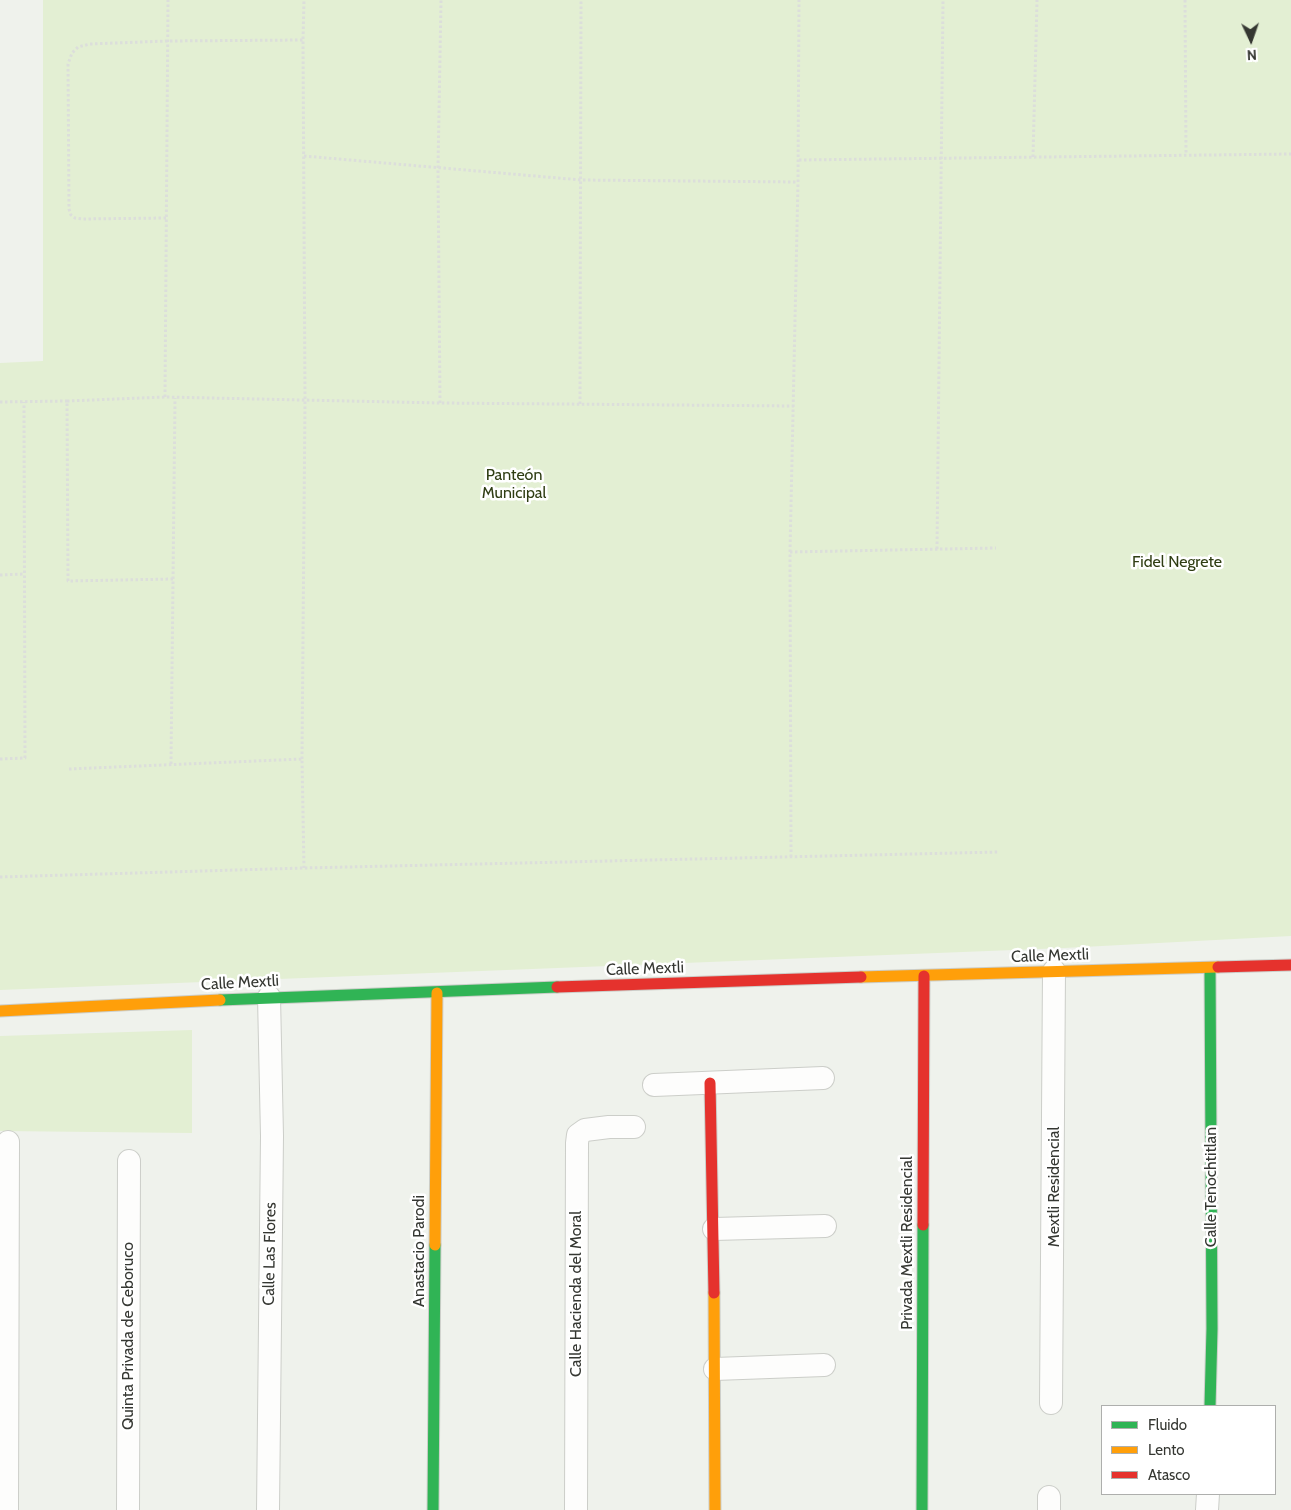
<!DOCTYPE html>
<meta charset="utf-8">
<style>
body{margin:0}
#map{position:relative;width:1291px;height:1510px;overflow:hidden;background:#eff2ec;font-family:Cabin,sans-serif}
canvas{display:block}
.legend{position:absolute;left:1101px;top:1405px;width:175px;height:90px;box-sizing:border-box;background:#fff;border:1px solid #aeafad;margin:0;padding:6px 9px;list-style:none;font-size:15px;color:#353732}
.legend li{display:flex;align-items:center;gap:10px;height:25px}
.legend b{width:25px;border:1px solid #aeafad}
.north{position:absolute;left:1226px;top:15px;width:50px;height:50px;-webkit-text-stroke:4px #fff;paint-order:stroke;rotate:177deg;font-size:14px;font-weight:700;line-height:20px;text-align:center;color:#353732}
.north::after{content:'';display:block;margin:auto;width:18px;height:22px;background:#353732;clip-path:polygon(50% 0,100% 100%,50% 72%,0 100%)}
</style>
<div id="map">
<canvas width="1291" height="1510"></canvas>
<ul class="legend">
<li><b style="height:6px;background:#30b455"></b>Fluido</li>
<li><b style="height:6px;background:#ff9f0a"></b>Lento</li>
<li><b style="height:6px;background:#e5322d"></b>Atasco</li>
</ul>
<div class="north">N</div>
</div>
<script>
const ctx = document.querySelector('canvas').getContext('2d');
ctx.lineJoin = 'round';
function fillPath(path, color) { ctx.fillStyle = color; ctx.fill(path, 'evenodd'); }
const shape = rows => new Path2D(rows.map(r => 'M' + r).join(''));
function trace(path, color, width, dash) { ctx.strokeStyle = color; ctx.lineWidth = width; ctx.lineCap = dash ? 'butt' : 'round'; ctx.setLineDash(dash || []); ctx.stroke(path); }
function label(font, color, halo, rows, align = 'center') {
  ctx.font = font + ' Cabin,sans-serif'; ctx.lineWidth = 5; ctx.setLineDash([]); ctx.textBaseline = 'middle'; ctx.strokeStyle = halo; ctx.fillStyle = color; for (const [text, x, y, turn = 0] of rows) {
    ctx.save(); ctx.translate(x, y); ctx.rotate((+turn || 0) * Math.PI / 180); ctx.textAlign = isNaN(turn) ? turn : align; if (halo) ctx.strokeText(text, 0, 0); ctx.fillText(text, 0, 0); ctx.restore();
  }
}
fillPath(shape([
 [43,0,1291,0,1291,936,1064,948,0,990,0,363,43,361],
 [192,1030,192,1133,0,1131,0,1036]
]), '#e3efd3');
const street = shape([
 [654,1085,823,1078],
 [714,1229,825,1226],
 [715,1369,824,1365],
 [1051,1403,1054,971],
 [7,1510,8,1142],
 [128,1510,129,1161],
 [268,1510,272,1136,269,997],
 [576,1510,577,1143,578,1135,585,1130,609,1127,634,1127],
 [1049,1510,1049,1497],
 [1207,1510,1208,1494]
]);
const fast = shape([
 [1210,968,1212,1329,1210,1406],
 [220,1000,557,987],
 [433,1510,435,1245],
 [922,1510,923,1225]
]);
const slow = shape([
 [861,977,1218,967],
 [0,1011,220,1000],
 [435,1245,437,993],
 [714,1293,715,1510]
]);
const jam = shape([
 [1218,967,1291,965],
 [557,987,861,977],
 [710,1083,714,1293],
 [923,1225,924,976]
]);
trace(street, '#cccec9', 24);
trace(fast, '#cccec9', 13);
trace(slow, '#cccec9', 13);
trace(jam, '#cccec9', 13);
trace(shape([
 [1185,0,1186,155],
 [304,156,581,180,798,182],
 [1033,157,1037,0],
 [799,160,1291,154],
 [166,218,82,219,75,218,71,215,69,209,68,64,72,53,78,47,90,44,167,41,303,40],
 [165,397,168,0],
 [0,402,67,401],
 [440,403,438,168,441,0],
 [580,404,581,0],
 [937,549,943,0],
 [790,552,996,548],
 [0,575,24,574],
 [173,579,68,581,67,401,165,397,440,403,794,406],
 [0,759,25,758,24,402],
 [302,759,305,400,303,40,304,0],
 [171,764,175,398],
 [69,769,302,759,304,868],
 [791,857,790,552,798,182,799,0],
 [0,877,304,868,999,852]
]), '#dcdedb', 3, [2.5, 2.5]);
trace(street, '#fdfdfc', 22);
trace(fast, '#30b455', 11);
trace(slow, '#ff9f0a', 11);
trace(jam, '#e5322d', 11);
label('16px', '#2f3d13', '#fff', [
 ["Panteón",514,475],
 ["Municipal",514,493],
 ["Fidel Negrete",1177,562]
]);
label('16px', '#353732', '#fff', [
 ["Calle Mextli",1050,956,-2],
 ["Calle Mextli",645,969,-2],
 ["Calle Mextli",240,983,-3],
 ["Mextli Residencial",1054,1187,-90],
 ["Calle Tenochtitlan",1211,1187,-90],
 ["Privada Mextli Residencial",907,1243,-90],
 ["Anastacio Parodi",419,1251,-90],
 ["Calle Las Flores",270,1254,-89],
 ["Calle Hacienda del Moral",576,1294,-90],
 ["Quinta Privada de Ceboruco",128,1336,-90]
]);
</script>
